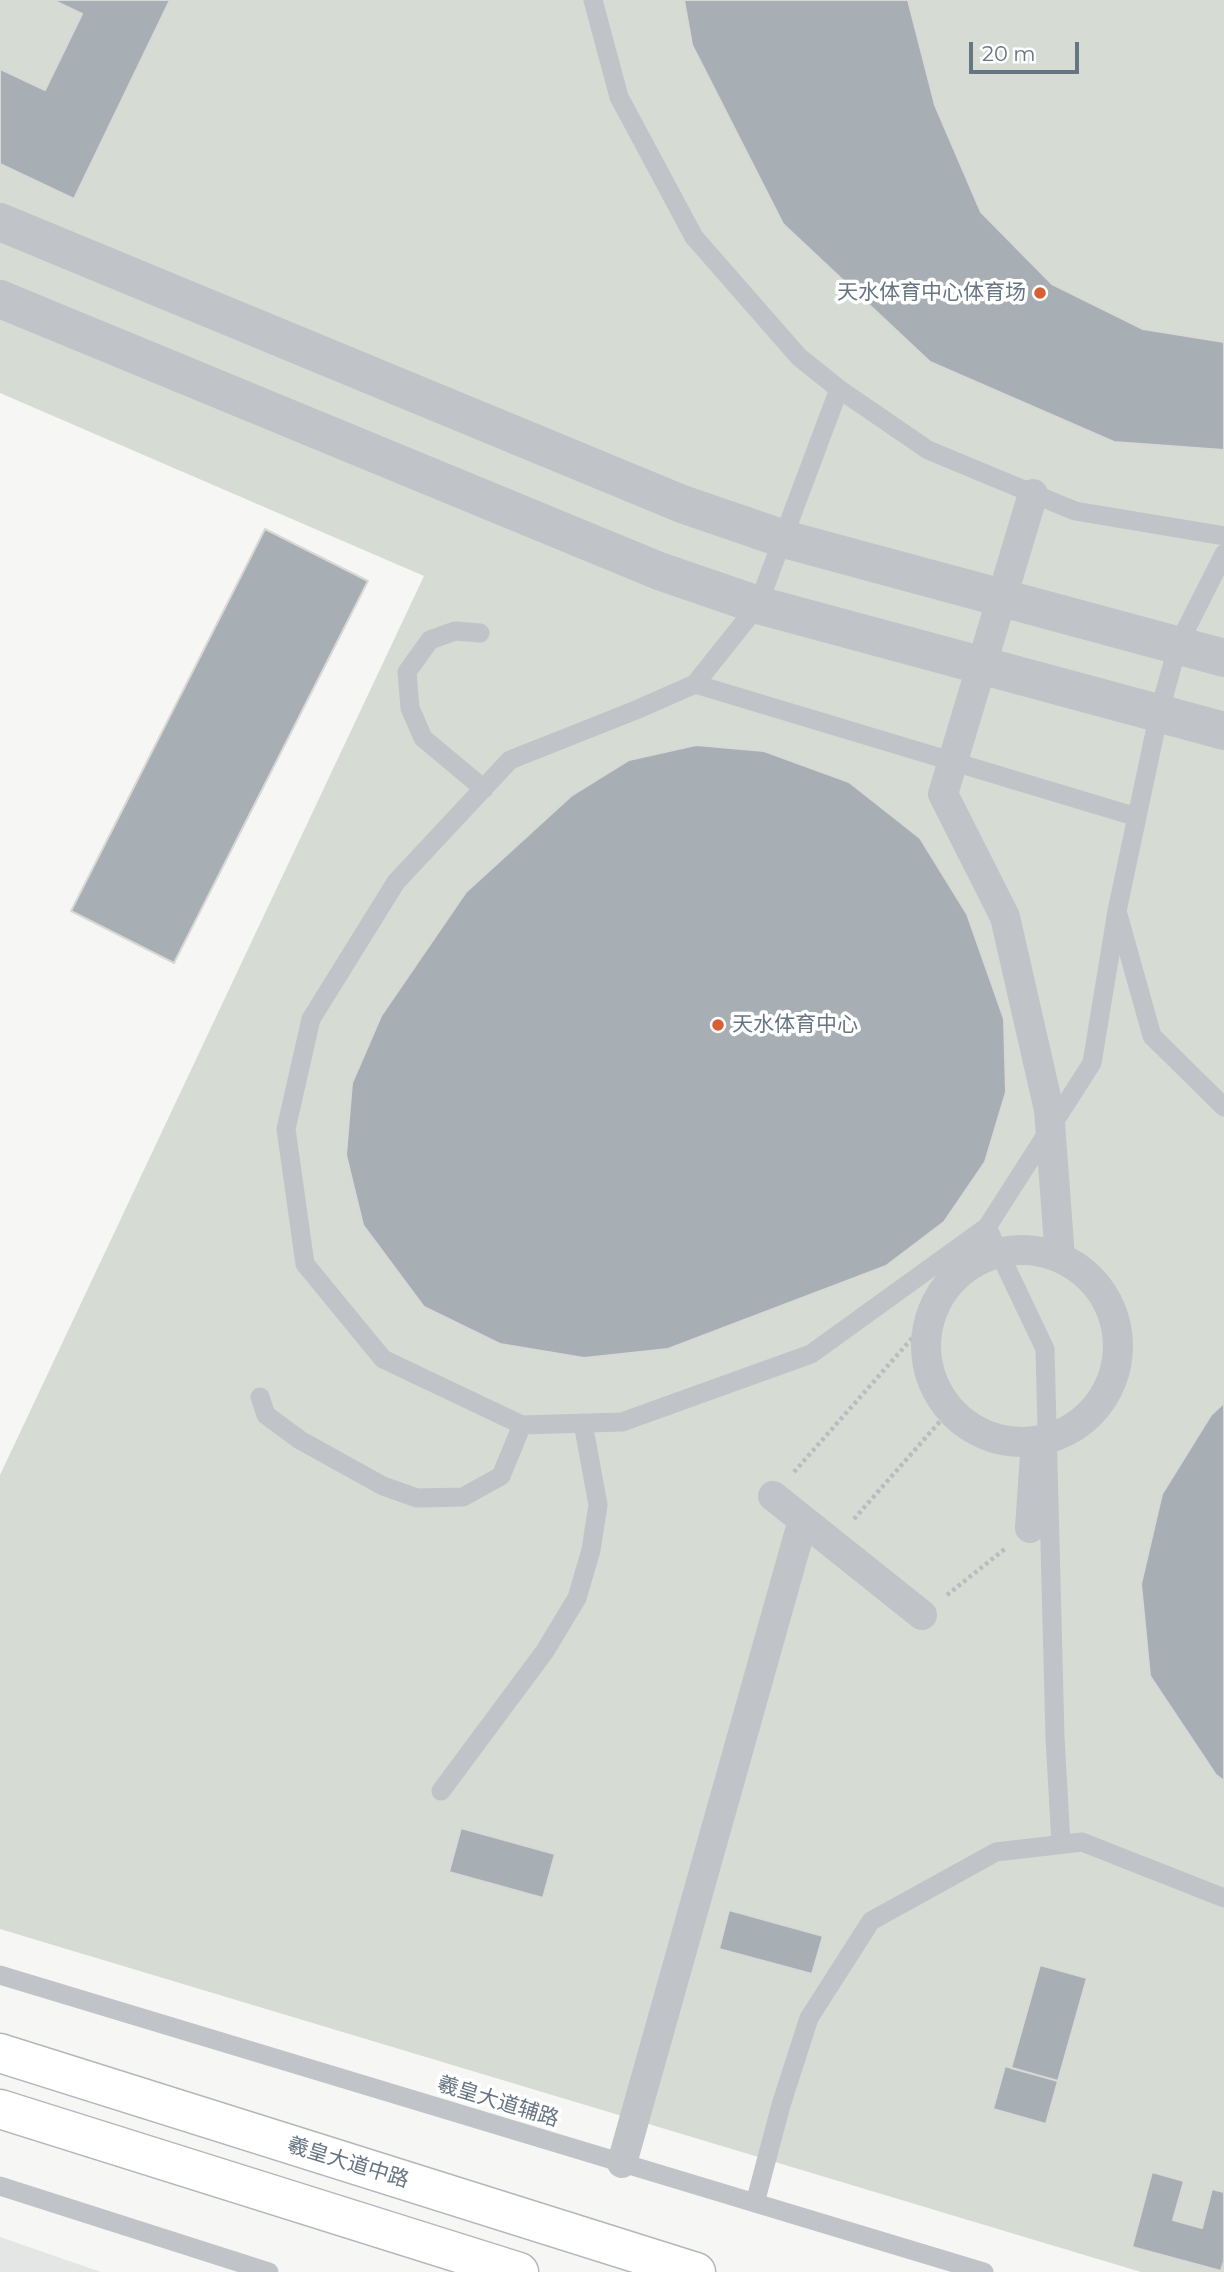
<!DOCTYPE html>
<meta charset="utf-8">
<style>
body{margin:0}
#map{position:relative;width:1224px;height:2272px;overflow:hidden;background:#f6f6f4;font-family:Montserrat,sans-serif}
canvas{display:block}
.scale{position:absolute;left:969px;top:42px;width:110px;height:32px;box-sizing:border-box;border:4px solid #677583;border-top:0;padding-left:9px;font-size:21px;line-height:24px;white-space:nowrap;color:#677583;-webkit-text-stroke:5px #fff;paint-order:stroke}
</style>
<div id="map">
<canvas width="1224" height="2272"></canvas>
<div class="scale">20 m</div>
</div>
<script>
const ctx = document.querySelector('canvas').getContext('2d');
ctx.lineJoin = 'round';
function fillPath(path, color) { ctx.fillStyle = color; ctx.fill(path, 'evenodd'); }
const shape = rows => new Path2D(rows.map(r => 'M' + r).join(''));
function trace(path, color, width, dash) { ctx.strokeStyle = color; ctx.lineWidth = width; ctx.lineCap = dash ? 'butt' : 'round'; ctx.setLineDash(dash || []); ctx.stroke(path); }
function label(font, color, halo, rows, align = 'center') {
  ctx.font = font + ' Montserrat,"Noto Sans SC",sans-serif'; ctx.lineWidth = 7; ctx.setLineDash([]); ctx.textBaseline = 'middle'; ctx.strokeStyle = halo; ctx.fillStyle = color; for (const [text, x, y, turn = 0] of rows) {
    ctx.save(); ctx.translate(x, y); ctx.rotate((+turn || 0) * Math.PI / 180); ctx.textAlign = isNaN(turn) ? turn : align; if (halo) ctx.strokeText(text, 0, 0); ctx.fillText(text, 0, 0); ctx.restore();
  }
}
fillPath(shape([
 [0,2237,101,2272,0,2272]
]), '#e4e5e5');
fillPath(shape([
 [0,0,1224,0,1224,2272,1141,2272,0,1929,0,1475,424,576,0,393]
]), '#d6dbd3');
const building = shape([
 [53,0,170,0,74,199,0,164,0,69,45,90,82,14,53,0],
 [684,0,908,0,935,105,981,212,1052,284,1143,329,1224,342,1224,450,1114,442,930,362,783,224,692,45,684,0],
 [265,529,368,581,174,963,71,911,265,529],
 [696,745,764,751,849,782,920,838,967,914,1004,1019,1006,1092,985,1162,944,1222,886,1266,668,1349,584,1358,500,1344,424,1307,363,1225,346,1155,352,1083,381,1016,466,892,571,796,629,760,696,745],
 [1224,1403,1224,1781,1216,1775,1150,1676,1141,1584,1162,1494,1211,1415,1224,1403],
 [461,1828,555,1854,543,1898,449,1872,461,1828],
 [729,1910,823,1936,812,1974,719,1949,729,1910],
 [1040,1965,1087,1978,1058,2081,1011,2068,1040,1965],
 [1005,2066,1058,2081,1046,2124,993,2109,1005,2066],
 [1152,2172,1184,2181,1173,2220,1202,2228,1212,2189,1224,2192,1224,2261,1221,2271,1132,2247,1152,2172]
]);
fillPath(building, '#a7aeb4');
trace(building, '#d8d8d6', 2);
const primary = shape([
 [0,2053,696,2272],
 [0,2109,519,2272]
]);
trace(primary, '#b3b7bb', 41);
trace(shape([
 [794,1472,929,1319],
 [854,1519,950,1410],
 [947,1595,1006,1548]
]), '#babcbf', 4.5, [3.5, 3.5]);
trace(shape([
 [593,0,619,97,694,237,799,357,839,389,928,450,1075,511,1224,536],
 [839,389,758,605,695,684,636,710,510,760,396,882,311,1019,286,1129,305,1264,383,1359,522,1425,622,1422,811,1354,987,1227,1092,1063,1117,911],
 [1224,554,1178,645,1159,713,1117,911,1152,1036,1224,1107],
 [480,633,455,631,430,640,407,672,410,708,423,738,484,789],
 [695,684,1137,817],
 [987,1227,1045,1349,1055,1737,1061,1844],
 [260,1397,266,1415,300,1440,383,1486,417,1498,463,1497,501,1476,522,1425],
 [441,1791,545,1651,577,1598,591,1550,598,1505,583,1423],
 [0,1975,984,2272],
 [0,2186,269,2272],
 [755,2203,781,2105,809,2018,871,1921,996,1852,1082,1842,1224,1898]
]), '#c0c3c7', 19);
trace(shape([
 [773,1496,922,1615],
 [1030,1528,1036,1441],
 [622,2163,803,1520]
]), '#c0c3c7', 30);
trace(shape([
 [0,222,682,504,784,539,1224,658],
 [0,299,659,571,758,605,1224,731]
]), '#c0c3c7', 38);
trace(primary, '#fff', 38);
trace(shape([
 [1033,494,943,794,1005,917,1049,1110,1060,1258],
 '926 1346a96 96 0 1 1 192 0a96 96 0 1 1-192 0Z'
]), '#c0c3c7', 30);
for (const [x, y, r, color] of [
 [1040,293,7,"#d75f33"],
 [718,1025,7,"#d75f33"]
]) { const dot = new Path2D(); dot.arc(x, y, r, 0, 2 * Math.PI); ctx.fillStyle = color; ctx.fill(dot); trace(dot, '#fff', 2.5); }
label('21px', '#677583', '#fff', [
 ["天水体育中心体育场",1026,293],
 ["天水体育中心",732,1025,"left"]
], 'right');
label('21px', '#677583', '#fff', [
 ["羲皇大道辅路",498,2102,17],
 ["羲皇大道中路",348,2163,17]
]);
</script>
